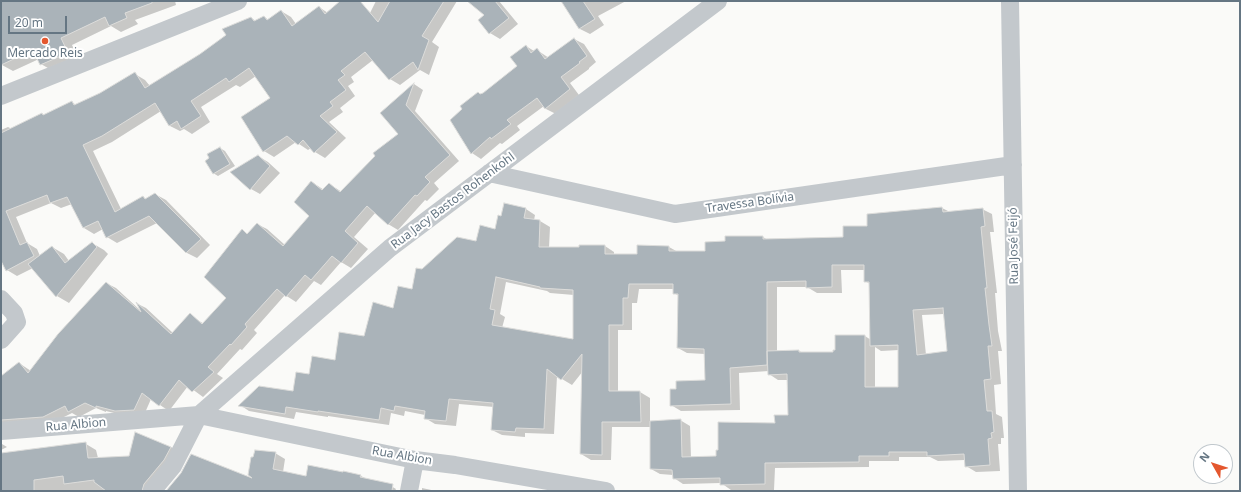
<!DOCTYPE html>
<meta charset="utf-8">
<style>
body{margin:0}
#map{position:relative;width:1241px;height:492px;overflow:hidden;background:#fafaf8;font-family:"Noto Sans",sans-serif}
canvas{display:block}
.frame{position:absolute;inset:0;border:2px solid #657683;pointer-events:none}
.north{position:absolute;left:1193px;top:444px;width:40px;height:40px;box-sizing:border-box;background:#fff;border:1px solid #c1c8cd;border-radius:50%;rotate:309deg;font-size:11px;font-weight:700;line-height:16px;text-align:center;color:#657683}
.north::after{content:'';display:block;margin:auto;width:14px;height:18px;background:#e4572e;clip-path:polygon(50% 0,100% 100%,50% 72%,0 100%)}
.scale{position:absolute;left:8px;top:16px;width:59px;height:18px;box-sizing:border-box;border:2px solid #657683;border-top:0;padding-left:5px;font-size:12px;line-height:14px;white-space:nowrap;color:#657683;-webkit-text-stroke:3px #fff;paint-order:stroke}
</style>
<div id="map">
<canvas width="1241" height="492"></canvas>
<div class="frame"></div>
<div class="north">N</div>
<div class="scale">20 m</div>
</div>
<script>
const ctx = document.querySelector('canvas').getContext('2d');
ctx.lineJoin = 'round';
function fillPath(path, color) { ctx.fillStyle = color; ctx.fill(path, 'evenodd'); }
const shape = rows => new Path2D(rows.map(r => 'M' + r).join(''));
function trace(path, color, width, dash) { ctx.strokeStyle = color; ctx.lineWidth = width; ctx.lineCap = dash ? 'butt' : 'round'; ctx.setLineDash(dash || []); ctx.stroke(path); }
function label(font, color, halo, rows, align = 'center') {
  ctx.font = font + ' "Noto Sans",sans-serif'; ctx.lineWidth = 4; ctx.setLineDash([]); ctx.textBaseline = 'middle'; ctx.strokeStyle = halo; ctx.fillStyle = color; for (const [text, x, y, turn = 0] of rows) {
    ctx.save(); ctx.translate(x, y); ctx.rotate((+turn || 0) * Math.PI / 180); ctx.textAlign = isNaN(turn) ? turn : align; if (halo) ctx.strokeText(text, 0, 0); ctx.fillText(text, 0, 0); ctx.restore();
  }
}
fillPath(shape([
 [1,1,175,1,176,5,135,20,138,24,121,32,111,26,72,45,79,60,53,71,41,64,39,59,13,71,2,65,1,63],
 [342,1,361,1,352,22,363,27,376,1,457,1,432,42,439,47,429,75,420,70,400,85,390,79,373,60,351,77,354,82,348,86,355,96,340,108,343,112,329,122,346,138,325,158,315,152,311,148,308,150,296,142,274,157,264,151,271,98,256,76,240,87,236,85,201,107,210,122,192,134,184,129,180,131,170,126,161,111,112,142,93,151,121,209,143,197,146,199,155,194,166,200,210,245,197,258,187,253,157,223,117,243,107,237,103,229,94,234,84,228,72,204,61,208,51,203,16,217,27,243,37,249,40,256,52,247,64,254,69,261,92,243,104,250,108,254,69,303,57,296,33,268,17,276,7,270,1,260,1,130,8,127,12,129,42,114,44,115,72,102,76,105,100,94,135,74,145,80,150,86,215,45,251,18,256,21,264,17,269,20,281,11,291,17,296,24,319,7,328,13],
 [469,1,499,1,518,24,500,39,490,33,480,20,485,15],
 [569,1,626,1,598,16,604,25,590,34,580,29,564,4],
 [574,39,584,44,596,62,589,68,589,69,570,83,579,95,556,114,546,109,544,106,517,126,520,130,502,144,500,143,481,159,472,153,481,95,519,67,526,46,534,51,537,50,549,58],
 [414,84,423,90,415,111,459,161,434,183,439,189,427,201,425,200,398,230,388,224,376,212,354,237,368,249,351,268,341,262,321,285,314,281,296,302,285,295,254,330,257,333,242,350,240,349,217,374,223,378,203,397,188,386,169,411,151,399,144,415,126,416,106,411,106,412,96,408,79,417,72,413,54,422,1,433,1,377,19,363,31,371,106,283,116,288,141,311,138,304,146,308,173,333,190,315,204,324,228,298,242,230,248,234,257,224,267,229,285,245,311,216,312,182,324,190,329,184,342,192,400,134,381,113],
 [220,148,225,151,235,166,218,176,213,173],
 [258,156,268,162,280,173,260,194,251,189],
 [942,208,950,212,982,209,992,214,994,232,990,232,997,293,995,293,998,331,1002,351,998,351,1001,384,994,385,996,414,1002,417,1004,438,1001,438,1001,444,998,444,1000,471,976,472,966,466,965,460,938,461,930,457,899,457,899,461,869,461,869,467,775,468,774,490,731,490,721,483,683,484,674,478,673,475,660,474,651,469,651,427,612,427,611,460,591,460,581,454,583,371,572,385,557,376,554,434,525,433,525,437,502,435,492,430,494,407,459,404,456,426,435,424,425,418,425,415,405,411,404,416,391,413,389,425,328,416,328,417,296,412,294,419,249,411,240,405,294,393,310,375,335,361,365,337,413,290,422,270,477,242,496,230,502,217,526,209,535,215,534,220,540,221,550,227,549,248,605,246,614,252,614,255,638,255,669,247,678,252,706,252,726,242,763,237,768,240,844,238,868,227],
 [841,270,865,270,865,281,870,284,871,340,865,336,836,336,836,351,834,353,804,353,799,351,777,352,777,287,807,287,817,293,842,293],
 [506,282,547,291,550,293,574,295,574,340,502,328,505,317,500,314],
 [639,289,674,289,674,293,679,296,678,348,687,353,705,354,706,381,677,390,671,405,681,411,740,410,739,373,769,371,769,374,778,380,788,380,789,416,717,457,691,458,690,426,680,420,650,422,650,398,640,392,618,392,618,330,632,330,632,303,637,303],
 [944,314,949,352,926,355,922,315],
 [903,343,904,345,879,346,879,344],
 [875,347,881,351,899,350,899,388,875,388],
 [1,440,2,444,7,447,1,450],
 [86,444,96,450,98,458,130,456,171,447,181,453,154,491,1,491,1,454],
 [275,453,285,459,283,472,307,477,361,476,367,479,386,483,396,489,395,491,167,491,256,481],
 [422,488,436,491,422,491]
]), '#0003');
const building = shape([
 [1,1,152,1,152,3,125,13,127,18,109,26,105,17,61,38,68,53,40,65,33,50,1,65,1,1],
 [340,1,360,1,378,22,390,1,444,1,422,36,429,40,418,70,413,62,389,80,365,52,341,71,345,75,338,80,346,90,330,102,333,106,320,116,337,132,314,153,303,140,298,145,287,136,263,152,241,117,270,98,249,68,229,82,226,78,191,101,201,116,181,129,177,121,169,126,155,103,102,136,83,145,115,212,143,196,145,199,155,193,201,239,186,253,149,216,106,238,98,221,83,228,67,197,50,203,47,195,6,211,20,245,27,242,34,256,6,271,1,261,1,133,42,113,43,115,72,101,74,105,100,93,135,72,145,88,200,54,226,35,222,29,251,17,254,21,264,16,267,20,281,10,292,26,319,6,325,14,340,1],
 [467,1,495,1,509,18,489,34,478,20,484,15,467,1],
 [561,1,583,1,595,19,579,29,561,1],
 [574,38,587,56,579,62,580,63,561,77,570,89,545,109,537,98,507,120,511,124,491,139,490,137,471,154,450,120,462,109,460,106,478,92,480,94,483,93,517,66,510,57,526,45,531,53,537,48,545,59,574,38],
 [414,83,406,105,450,155,425,177,430,182,417,196,415,195,388,225,367,206,345,231,358,243,341,263,332,256,311,280,305,275,286,297,277,289,245,324,247,327,231,345,230,344,208,367,214,372,192,392,179,380,159,406,142,393,134,410,115,411,96,406,96,408,85,403,68,412,65,406,43,417,1,420,1,376,19,362,28,373,58,334,106,282,141,312,136,302,171,334,190,313,202,324,226,298,204,277,242,229,247,234,257,223,283,246,309,216,294,202,311,181,322,190,329,183,340,192,375,156,373,153,398,134,380,113,414,83],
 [220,147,230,164,213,174,205,161,209,158,207,154,220,147],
 [258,155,270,166,250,190,230,172,258,155],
 [504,203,526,208,524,218,540,220,539,247,579,247,579,245,605,245,605,254,637,254,637,245,669,246,669,251,705,251,705,242,725,241,725,236,763,236,763,239,843,237,843,226,867,226,867,214,942,207,943,212,983,208,985,226,981,227,987,288,985,288,989,325,992,346,988,346,991,379,984,380,987,411,992,411,994,432,991,433,992,438,988,439,990,465,965,467,964,454,927,456,927,452,889,452,889,456,859,456,859,462,765,463,765,484,720,485,720,478,673,479,672,470,650,469,650,421,681,419,682,457,716,456,716,450,718,450,718,422,775,423,774,415,788,415,787,374,768,375,767,351,799,350,799,352,833,352,833,350,835,350,835,335,865,335,865,387,898,387,898,345,870,346,869,282,864,282,864,265,832,265,832,287,806,288,806,281,767,282,767,365,730,368,731,404,670,406,670,389,676,389,676,381,705,380,704,349,677,348,678,294,673,294,673,284,629,284,628,298,623,298,623,325,609,325,609,391,640,391,641,422,602,422,602,455,580,454,582,354,561,380,547,369,544,429,516,428,515,432,491,430,493,403,449,399,446,421,424,419,425,411,395,406,394,411,381,408,379,420,318,411,318,412,286,407,285,414,238,406,259,386,293,391,296,372,309,374,312,356,335,360,339,332,364,336,373,302,393,308,398,286,412,289,416,268,422,269,457,237,476,241,480,225,495,229,498,215,501,216,504,203],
 [496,277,540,287,540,288,573,290,573,339,492,325,495,310,490,309,496,277],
 [943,308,947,351,917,355,913,310,943,308],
 [92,242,97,247,56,297,28,264,52,246,65,263,92,242],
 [135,432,171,447,164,460,144,484,142,491,106,491,94,482,94,480,64,484,63,476,34,480,34,491,1,491,1,453,86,442,88,458,129,456,135,432],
 [255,450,276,452,273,469,306,476,308,465,343,472,343,471,361,475,360,477,393,484,392,491,166,491,181,473,191,454,252,478,248,475,251,457,253,457,255,450]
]);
fillPath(building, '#aab3b9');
trace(building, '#dcdcda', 1);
trace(shape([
 [1010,1,1018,491],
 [1,96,238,1],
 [489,173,675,214,1013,165],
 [1,299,14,313,17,322,1,340],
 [1,431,199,415,415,460,455,465,606,491],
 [152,491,173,466,199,415,390,248,718,1],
 [409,491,415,460]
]), '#c3c8cc', 18);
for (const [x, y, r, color] of [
 [45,41,4,"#e4572e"]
]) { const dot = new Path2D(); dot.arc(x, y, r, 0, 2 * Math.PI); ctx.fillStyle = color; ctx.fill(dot); trace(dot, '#fff', 1.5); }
label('12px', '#657683', '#fff', [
 ["Mercado Reis",45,54]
]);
label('12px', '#657683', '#fff', [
 ["Rua Jacy Bastos Rohenkohl",453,201,-37],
 ["Travessa Bolívia",750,203,-8],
 ["Rua José Feijó",1014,246,-91],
 ["Rua Albion",76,425,-5],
 ["Rua Albion",402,456,10]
]);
</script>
